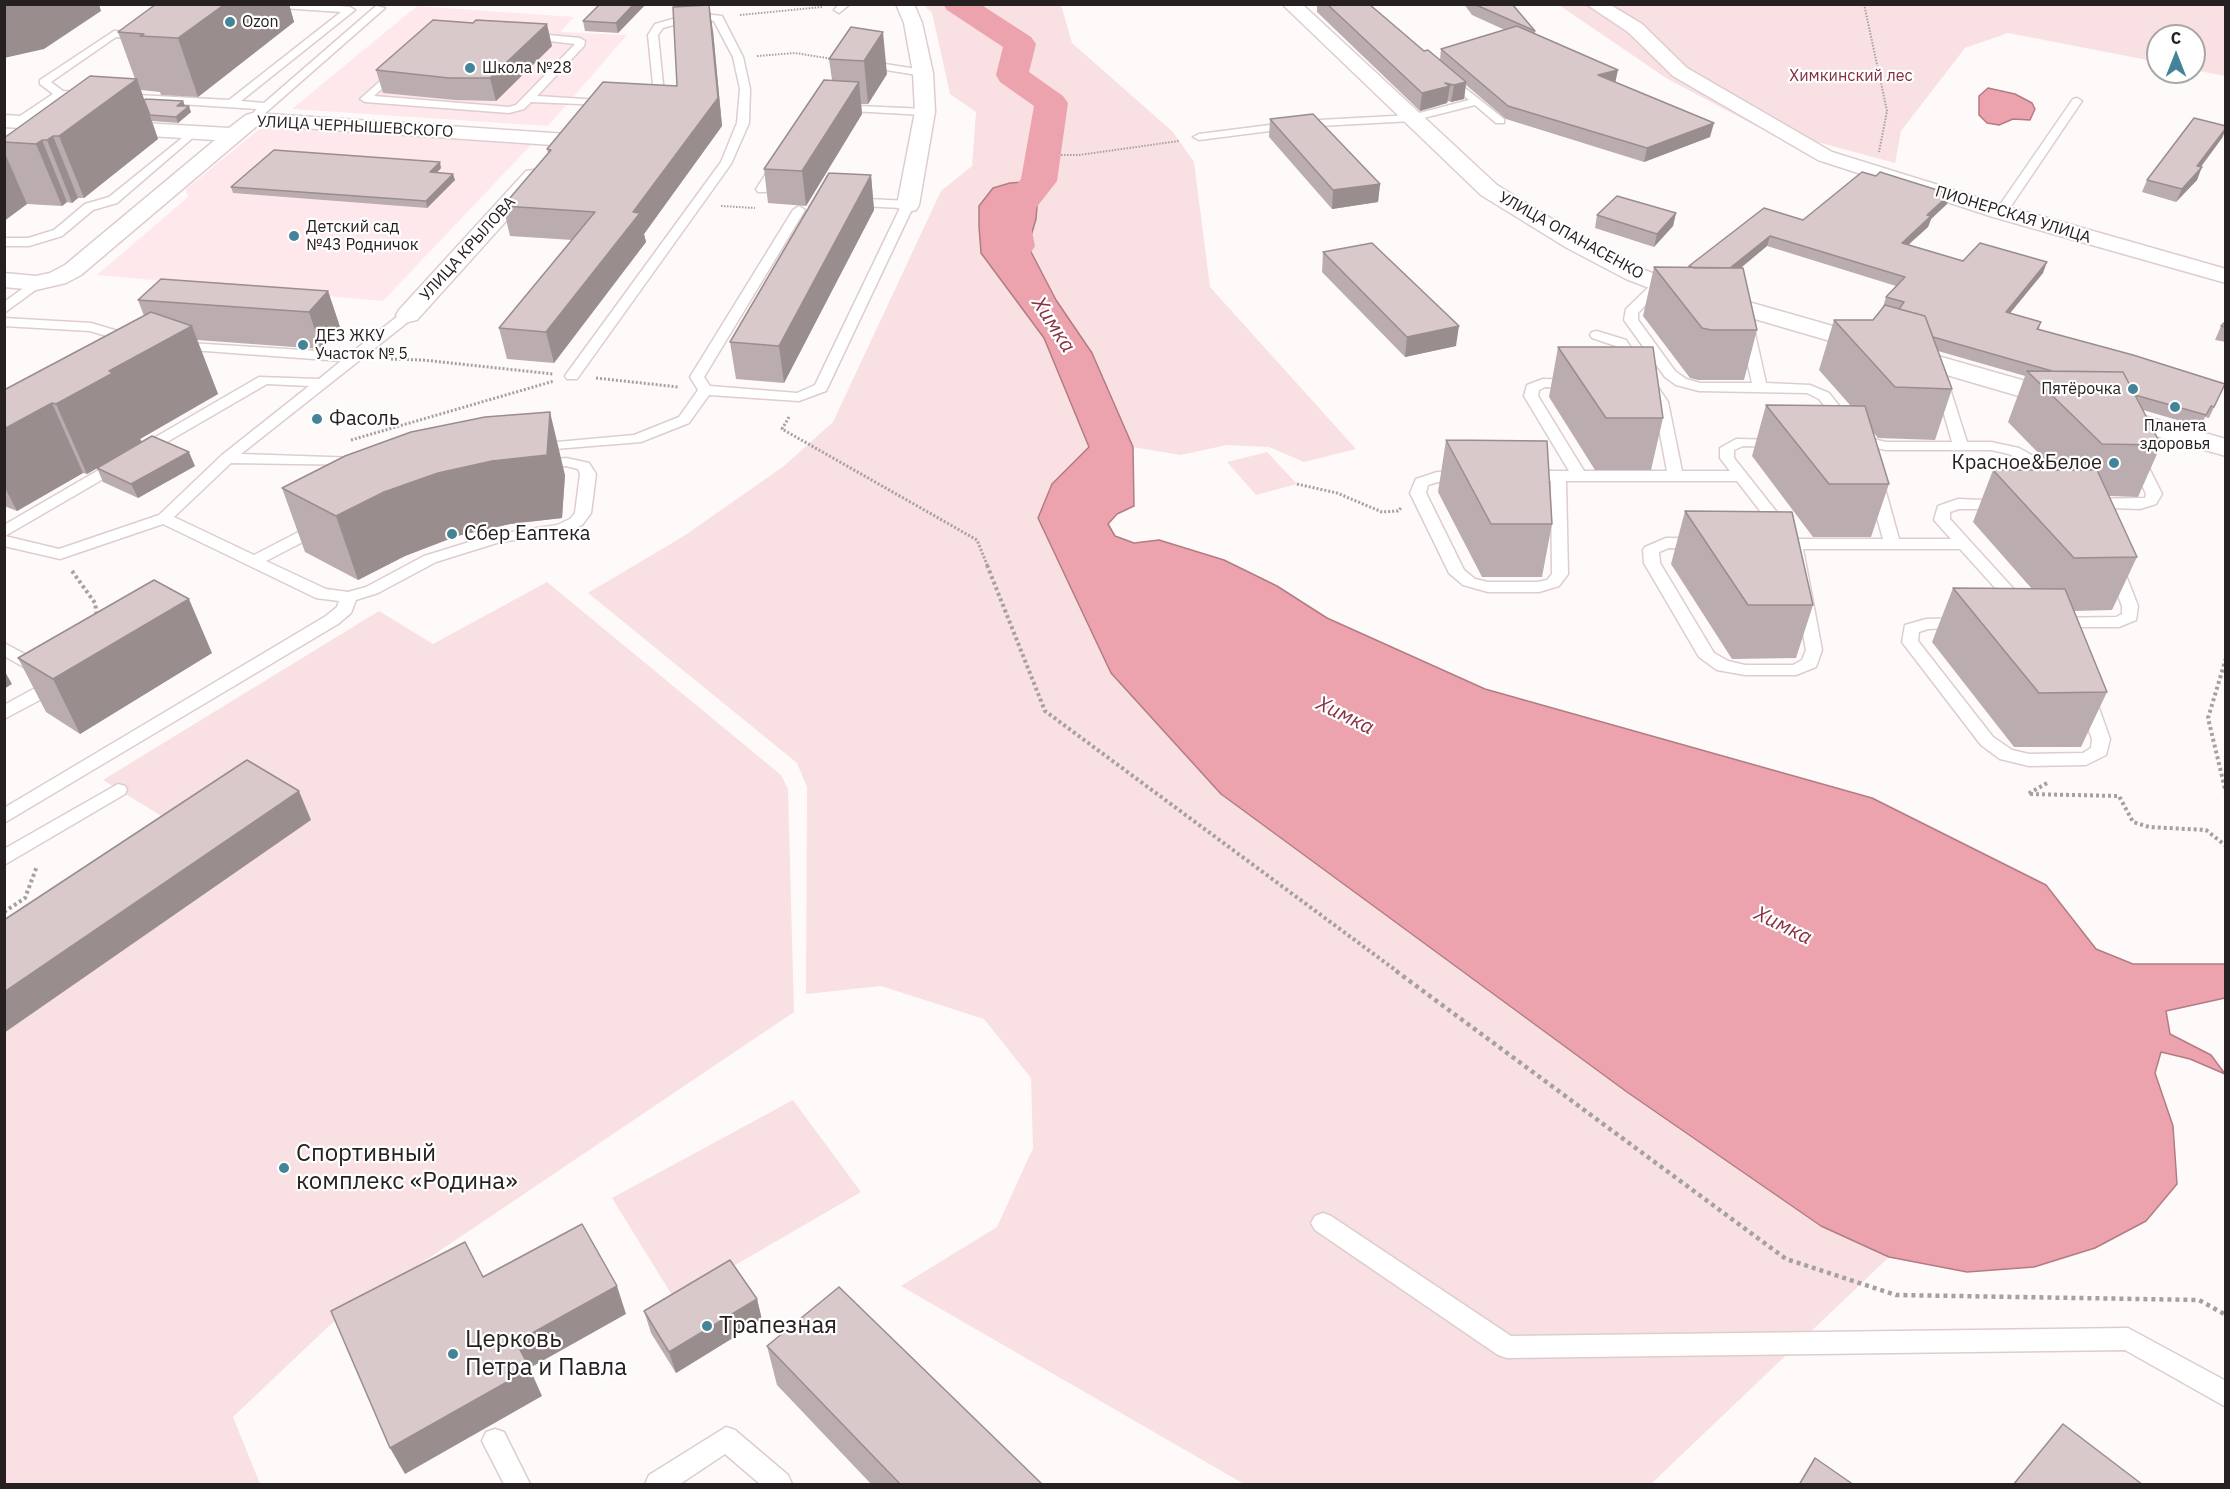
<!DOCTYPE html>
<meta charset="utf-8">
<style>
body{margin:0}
#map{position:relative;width:2230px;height:1489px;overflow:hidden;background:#fefafa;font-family:"IBM Plex Sans",sans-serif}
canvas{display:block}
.frame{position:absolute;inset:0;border:6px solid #272021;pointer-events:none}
.north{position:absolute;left:2146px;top:24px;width:60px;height:60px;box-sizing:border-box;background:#fff;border:2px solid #a9a6a6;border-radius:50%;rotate:0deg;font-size:16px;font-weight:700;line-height:24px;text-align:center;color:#272021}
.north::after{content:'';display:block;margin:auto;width:21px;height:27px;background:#448498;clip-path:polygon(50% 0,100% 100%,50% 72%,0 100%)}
</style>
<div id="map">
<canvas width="2230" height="1489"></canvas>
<div class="frame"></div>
<div class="north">С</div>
</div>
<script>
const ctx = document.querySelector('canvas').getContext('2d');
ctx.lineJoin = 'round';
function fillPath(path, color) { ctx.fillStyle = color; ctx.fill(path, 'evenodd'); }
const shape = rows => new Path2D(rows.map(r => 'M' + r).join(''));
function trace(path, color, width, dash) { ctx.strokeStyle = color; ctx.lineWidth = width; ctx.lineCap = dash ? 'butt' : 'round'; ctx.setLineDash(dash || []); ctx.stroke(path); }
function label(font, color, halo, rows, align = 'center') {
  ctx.font = font + ' "IBM Plex Sans",sans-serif'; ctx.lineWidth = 4.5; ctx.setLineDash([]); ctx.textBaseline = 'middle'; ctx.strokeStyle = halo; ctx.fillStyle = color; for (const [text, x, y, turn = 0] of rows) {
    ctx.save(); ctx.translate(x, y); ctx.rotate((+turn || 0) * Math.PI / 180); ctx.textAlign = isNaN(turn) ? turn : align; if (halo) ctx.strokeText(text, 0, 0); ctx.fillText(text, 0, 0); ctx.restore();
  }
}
fillPath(shape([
 [417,6,574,17,560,32,627,35,548,126,292,109],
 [263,126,531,145,383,301,97,275,188,197,186,189]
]), '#fee8eb');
fillPath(shape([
 [924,5,1061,5,1072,43,1173,132,1194,162,1210,287,1356,449,1304,462,1269,447,1227,445,1181,455,1133,447,1092,353,1056,300,1028,245,1036,219,981,253,1044,338,1089,447,1052,484,1038,518,1111,673,1221,794,1627,1092,1821,1226,1889,1257,1651,1484,1244,1484,901,1286,997,1227,1033,1148,1031,1078,984,1019,881,986,806,994,807,787,797,763,588,593,684,536,784,466,833,422,941,191,972,166,976,112,950,94,932,13],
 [1559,5,2225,5,2225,76,2194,70,2194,36,2158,36,2158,62,2008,33,1965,48,1901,131,1895,163,1754,125,1666,78],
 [1267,452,1297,484,1256,495,1227,462],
 [547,582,781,775,788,789,794,1012,331,1324,233,1417,260,1484,5,1484,5,960,192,835,103,780,379,611,433,644],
 [793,1100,861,1192,675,1300,612,1198]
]), '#f9e0e2');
const water = shape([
 [1988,88,2015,94,2032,103,2035,109,2030,120,2013,119,1999,125,1987,123,1979,115,1979,96,1988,88],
 [1039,181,1036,219,1028,246,1056,300,1092,353,1133,447,1134,506,1117,514,1108,524,1115,536,1134,543,1159,540,1224,560,1277,586,1327,618,1485,689,1872,798,2046,885,2096,949,2133,964,2225,964,2225,998,2166,1011,2170,1034,2211,1055,2225,1074,2190,1059,2161,1052,2155,1073,2173,1126,2177,1184,2146,1221,2095,1248,2034,1267,1967,1272,1889,1257,1821,1226,1627,1092,1221,794,1111,673,1038,518,1052,484,1089,447,1044,338,981,253,979,226,979,206,993,188,1010,183,1039,181]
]);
fillPath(water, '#eda3ad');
trace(water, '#b27c83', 1.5);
fillPath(shape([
 [943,4,980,4,1031,37,1036,44,1029,72,1063,96,1068,103,1057,181,1029,217,1035,246,1030,254,1016,258,1002,254,997,246,991,216,1021,179,1034,106,1000,82,996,75,1003,47,947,10,943,4]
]), '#eda3ad');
const lane = shape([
 [263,4,315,4,350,7,355,10,241,101,264,103,376,6,385,8,263,115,255,115,253,113,257,109,119,100,114,97,119,94,229,100,341,12,268,7,263,4],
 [839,4,850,4,839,13,834,10,839,4],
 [694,13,722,16,743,57,750,89,749,123,731,164,577,379,567,379,565,376,567,373,721,162,737,123,740,89,733,57,714,21,694,19,663,28,658,35,664,94,659,97,654,94,648,35,655,24,694,13],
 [114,31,143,32,148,35,143,38,116,37,51,82,63,91,75,92,75,96,62,97,22,124,14,124,14,120,53,94,40,84,40,80,114,31],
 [528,33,580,38,585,41,584,46,537,96,600,100,605,103,604,105,531,102,524,109,509,113,365,102,360,99,397,66,402,69,401,71,374,96,509,107,516,105,575,44,524,38,524,34,528,33],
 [872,62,923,70,928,73,923,76,868,67,867,65,872,62],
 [1446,73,1504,119,1504,123,1496,123,1475,105,1412,121,1301,127,1199,140,1193,137,1199,134,1301,121,1412,115,1469,100,1442,78,1441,76,1446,73],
 [2077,98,2082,101,2007,212,2005,215,1997,215,1995,212,2073,99,2077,98],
 [837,105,925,109,931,112,925,115,833,110,831,108,837,105],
 [192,130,198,133,196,135,117,203,93,210,62,236,29,246,4,246,4,238,28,238,54,230,85,204,109,197,192,130],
 [779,160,785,163,768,189,766,192,758,192,756,189,773,163,779,160],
 [848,198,908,201,914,205,826,391,799,401,709,395,689,423,641,442,530,451,528,448,535,444,634,435,679,417,698,390,690,377,793,210,799,206,805,210,704,377,710,386,797,393,815,385,900,208,844,205,844,199,848,198],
 [36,279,41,280,42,283,41,286,4,313,4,302,36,279],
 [1660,280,1666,284,1638,313,1638,320,1675,371,1686,379,1700,383,1752,383,1740,329,1747,325,1754,329,1766,383,1810,385,1829,393,1859,431,1873,439,1886,442,1952,442,1934,379,1936,376,1946,376,1967,442,1991,442,2019,448,2035,457,2064,488,2056,493,2051,491,2025,463,2009,454,1991,450,1886,450,1863,445,1849,437,1819,399,1807,393,1699,391,1676,385,1665,377,1624,320,1626,309,1655,281,1660,280],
 [408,311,413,312,415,315,413,318,241,454,358,458,363,459,365,462,363,465,231,463,174,517,254,555,314,524,326,524,328,527,326,530,266,561,326,589,348,592,366,587,424,556,492,535,557,525,570,519,575,513,580,474,578,469,566,466,540,468,535,467,533,464,535,461,566,458,589,463,596,474,591,513,582,525,561,534,500,542,436,562,378,593,356,600,351,613,338,624,4,823,4,808,326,616,337,607,339,601,316,598,163,524,60,559,4,546,4,525,259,377,319,379,341,361,178,349,173,348,171,345,173,342,351,353,403,312,408,311],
 [267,384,309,386,222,455,159,515,59,549,5,536,267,384],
 [4,318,91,323,138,337,140,340,133,344,90,331,4,326,4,318],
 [1597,331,1626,340,1668,402,1682,471,1730,471,1720,458,1720,448,1736,439,1785,440,1787,443,1785,446,1780,447,1743,446,1734,450,1734,458,1798,539,1883,539,1868,485,1876,480,1884,485,1899,539,1951,539,1934,520,1938,506,1958,499,2007,501,2010,504,2007,507,2002,509,1959,509,1950,512,1950,519,2030,607,2022,612,2016,611,1960,549,1803,549,1822,650,1816,667,1796,675,1745,675,1717,670,1699,657,1644,563,1643,550,1645,547,1666,538,1782,539,1737,481,1566,481,1568,574,1559,586,1539,592,1488,592,1463,585,1449,573,1410,493,1416,479,1437,472,1463,472,1471,477,1463,482,1438,482,1428,485,1426,493,1464,570,1475,579,1488,582,1538,582,1547,580,1552,574,1551,481,1527,481,1519,476,1527,471,1569,471,1524,396,1527,385,1543,379,1575,380,1582,384,1575,388,1545,387,1539,390,1538,396,1584,471,1667,471,1654,402,1616,346,1592,338,1590,335,1592,332,1597,331],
 [1669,548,1787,549,1806,650,1802,660,1793,665,1745,665,1728,661,1714,653,1660,563,1659,552,1669,548],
 [2136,452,2143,456,2162,494,2156,504,2140,509,2083,507,2080,504,2083,501,2088,499,2145,498,2146,494,2129,456,2136,452],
 [2114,560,2122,565,2138,606,2136,620,2119,627,2049,627,2047,623,2049,619,2055,618,2116,617,2122,614,2122,606,2106,565,2114,560],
 [1963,618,1969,619,1971,623,1969,627,1928,629,1919,632,1918,641,1993,737,2012,750,2029,754,2083,753,2091,748,2092,739,2077,697,2080,693,2086,691,2092,693,2095,697,2110,739,2106,755,2086,765,2029,766,2000,759,1981,745,1902,642,1905,625,1926,619,1963,618],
 [4,643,53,669,56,673,51,694,4,719,4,705,37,687,38,675,4,656,4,643],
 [118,784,125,786,127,790,125,794,4,865,4,849,118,784],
 [1323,1213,1331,1216,1511,1336,2128,1328,2226,1381,2226,1407,2125,1350,1507,1358,1498,1355,1315,1230,1311,1223,1315,1216,1323,1213],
 [726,1427,735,1430,788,1475,792,1484,760,1484,725,1454,680,1484,645,1484,649,1475,726,1427],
 [495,1429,504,1432,530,1484,504,1484,482,1441,486,1432,495,1429]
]);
const street = shape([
 [896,4,914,4,922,23,933,73,935,112,919,205,916,210,908,212,900,210,897,205,915,112,913,73,904,23,896,4],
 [1586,4,1609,4,1642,24,1687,68,1832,152,2009,207,2226,269,2226,283,1993,217,1818,160,1673,76,1628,32,1586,4],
 [253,113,567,134,574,136,577,140,574,144,567,146,258,125,81,275,66,283,36,290,4,287,4,273,36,276,50,273,65,265,215,140,4,127,4,115,229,128,246,115,253,113],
 [534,170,542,171,545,176,542,181,417,320,408,322,399,320,396,315,399,310,526,171,534,170]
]);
const secondary = shape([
 [1282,4,1302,4,1497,185,1583,238,1642,269,1668,279,2071,394,2075,400,2071,406,2062,408,2053,406,1652,289,1626,279,1567,248,1481,195,1282,4],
 [2109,406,2226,439,2226,456,2100,420,2096,414,2100,408,2109,406]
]);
trace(lane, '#decdce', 3);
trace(street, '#decdce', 3);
trace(secondary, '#decdce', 3);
trace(shape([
 [1864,4,1887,111,1879,152],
 [740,15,822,7],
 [757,56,795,53,833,59],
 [1061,155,1079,155,1179,141],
 [721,206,755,208]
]), '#a6a1a1', 2, [1.5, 1.5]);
trace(shape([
 [387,359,423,360,553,374],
 [596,378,678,387],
 [789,417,782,429,977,540,988,567],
 [351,440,554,381],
 [1297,484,1337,493,1382,512,1398,511,1402,507]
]), '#a6a1a1', 3, [2, 2]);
trace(shape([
 [987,565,1045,711,1398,972],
 [72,571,95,603,97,616],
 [2226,658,2208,718,2226,793],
 [2047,783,2028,794,2119,796,2133,822,2149,827,2206,830,2226,846],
 [4,912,25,898,37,866]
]), '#a6a1a1', 4, [3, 3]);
trace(shape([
 [1396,971,1786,1259,1896,1295,2199,1300,2226,1315]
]), '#a6a1a1', 4.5, [4, 4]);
fillPath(lane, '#fff');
fillPath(street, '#fff');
fillPath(secondary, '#fff');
fillPath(shape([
 [156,4,289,4,294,22,198,97,161,95,160,92,141,90,144,100,183,101,185,106,191,112,178,123,152,121,158,139,84,198,78,198,72,203,67,202,62,206,27,204,4,221,4,138,135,79,118,32],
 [646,4,618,33,585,31,583,21],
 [1317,4,1369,4,1424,51,1440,60,1441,49,1505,30,1472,15,1464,4,1512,4,1535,31,1535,34,1616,82,1710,137,1644,162,1506,119,1466,85,1464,99,1451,102,1448,101,1447,103,1420,111,1317,12],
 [473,23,552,46,496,101,455,100,383,93,376,70],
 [851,27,887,74,868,104,861,104,862,114,806,206,768,203,764,169,832,80,829,59],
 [713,31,722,126,644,234,646,242,554,363,507,359,499,328,572,240,510,236,503,206,548,153,547,149,677,86],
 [1270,119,1380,184,1378,202,1332,209,1269,137],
 [2226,126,2226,130,2222,138,2201,167,2197,180,2176,202,2142,192,2147,180],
 [441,168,437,173,455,180,427,208,233,193,231,187],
 [871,175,874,210,784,383,736,379,730,342],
 [1876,176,1950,194,1947,204,1931,219,1928,227,1908,245,1963,261,2043,273,2010,313,2041,322,2039,329,2225,384,2209,418,2205,417,2201,427,2143,410,2161,445,2138,497,2109,496,2137,557,2112,610,2074,611,2107,692,2081,747,2014,747,1932,642,1953,588,2032,589,1973,522,1993,470,2055,470,2008,422,2025,376,1938,351,1952,389,1935,440,1878,438,1873,432,1889,484,1871,537,1813,537,1752,456,1766,405,1850,405,1819,370,1834,320,1873,320,1883,307,1886,297,1896,286,1767,246,1741,268,1757,330,1744,380,1698,380,1690,378,1643,316,1654,267,1689,267,1689,266,1803,220],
 [1676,213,1673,226,1654,247,1595,228,1597,215],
 [1323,252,1456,346,1405,357,1322,272],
 [328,291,340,327,321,349,197,340,218,394,140,439,142,442,195,466,138,498,103,482,97,468,87,474,83,473,17,511,4,506,4,390,144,316,138,300],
 [2226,321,2226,342,2215,340,2221,326],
 [1558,347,1663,418,1651,470,1595,470,1549,397],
 [1446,440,1552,524,1542,577,1482,577,1438,492],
 [565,475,562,518,510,524,457,536,405,556,358,580,305,552,282,488],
 [1685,511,1813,605,1796,658,1732,659,1671,564],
 [212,653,80,734,46,712,18,658],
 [757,1299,762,1320,676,1373,651,1333,644,1311],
 [767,1346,1043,1485,872,1485,777,1385]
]), '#bbadaf');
fillPath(shape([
 [4,4,99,4,101,11,44,49,4,58],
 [225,4,289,4,294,22,198,97,178,38],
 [634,4,646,4,618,33,616,23],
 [709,5,713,31,722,126,644,234,646,242,554,363,546,332,633,212],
 [547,24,552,46,496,101,490,78],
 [883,32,887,74,868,104,864,61],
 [1618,70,1615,84,1598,75],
 [137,79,158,139,84,198,59,136],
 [859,82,862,114,806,206,802,171],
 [1466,82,1464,99,1451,102,1454,85],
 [1450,86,1447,103,1420,111,1422,93],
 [183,101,185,107,177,106],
 [189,106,191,112,178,123,176,117],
 [1714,123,1710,137,1644,162,1647,148],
 [2226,128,2222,138,2193,177,2202,167,2197,180,2176,202,2182,189,2197,166],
 [53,136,78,198,72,203,47,140],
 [42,140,67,202,62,206,36,144],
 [4,151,27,204,4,221],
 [440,162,441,168,431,178,430,172],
 [453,174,455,180,427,208,426,201],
 [871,175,874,210,784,383,779,346],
 [1380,184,1378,202,1332,209,1333,190],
 [1950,194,1947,204,1931,219,1928,227,1898,254,1902,243,1927,215],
 [1676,213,1673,226,1654,247,1657,234],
 [1770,236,1767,246,1717,287,1720,276],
 [2047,262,2043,273,2002,323,2006,312],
 [328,291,340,327,321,349,309,312],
 [192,326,218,394,140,439,142,442,87,474,56,404,109,371],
 [1459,326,1456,346,1405,357,1407,337],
 [52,403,83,473,17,511,4,486,4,429],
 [550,412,565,475,562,518,510,524,457,536,405,556,358,580,336,516],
 [189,452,195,466,138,498,131,484],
 [189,599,212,653,80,734,53,679],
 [4,670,12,684,4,689],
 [299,791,311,820,4,1033,4,992],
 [617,1286,626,1314,528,1369,516,1342],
 [757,1299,762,1320,676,1373,669,1352],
 [530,1369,542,1396,405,1474,390,1448]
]), '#998d8e');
const building = shape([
 [156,4,225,4,178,38,140,36,144,34,118,32,156,4],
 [600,4,634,4,616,23,583,21,600,4],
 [1327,4,1369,4,1424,51,1428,50,1466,82,1454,85,1445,83,1450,86,1422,93,1327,4],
 [1474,4,1512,4,1535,31,1474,4],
 [709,5,718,98,633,212,640,213,546,332,499,328,595,212,503,206,551,150,547,149,603,82,677,86,673,7,709,5],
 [433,20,473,23,476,20,547,24,490,78,449,78,376,70,433,20],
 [1517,26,1618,70,1598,75,1714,123,1647,148,1508,106,1441,49,1517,26],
 [851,27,883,32,864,61,829,59,851,27],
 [90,76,137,79,59,136,53,136,47,140,42,140,36,144,4,142,4,138,90,76],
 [824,80,859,82,802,171,764,169,824,80],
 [146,99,183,101,177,106,189,106,176,117,150,115,144,100,146,99],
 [1313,114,1380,184,1333,190,1270,119,1313,114],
 [2194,118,2226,126,2226,128,2197,166,2202,167,2182,189,2147,180,2194,118],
 [274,150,440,162,430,172,453,174,426,201,231,187,274,150],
 [1862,172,1876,176,1880,172,1950,194,1927,215,1931,216,1902,243,1963,261,1980,243,2047,262,2006,312,2041,322,2037,329,2133,355,2225,384,2214,407,2211,406,2206,415,2135,395,2123,372,2052,371,1933,337,1925,316,1899,309,1904,302,1886,297,1905,277,1770,236,1730,268,1694,268,1689,266,1764,208,1803,220,1862,172],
 [829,173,871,175,779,346,730,342,829,173],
 [1617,196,1676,213,1657,234,1597,215,1617,196],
 [1372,243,1459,326,1407,337,1323,252,1372,243],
 [1654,267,1743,268,1757,330,1711,330,1702,328,1654,267],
 [161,279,328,291,309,312,138,300,161,279],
 [1885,305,1925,316,1952,389,1895,387,1834,320,1873,320,1885,305],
 [151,312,192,326,109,371,113,373,56,404,52,403,4,429,4,390,151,312],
 [2226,321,2226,327,2221,326,2226,321],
 [1558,347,1653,347,1663,418,1606,418,1558,347],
 [2027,371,2123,372,2161,445,2102,444,2027,371],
 [1766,405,1865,406,1889,484,1829,484,1766,405],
 [550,412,547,455,492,461,438,473,384,492,336,516,282,488,345,456,411,432,485,417,550,412],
 [152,436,189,452,131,484,97,468,152,436],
 [1446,440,1547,441,1552,524,1491,524,1446,440],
 [1993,470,2097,470,2137,557,2074,558,1993,470],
 [1685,511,1792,512,1813,605,1748,605,1685,511],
 [154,580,189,599,53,679,18,658,154,580],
 [1953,588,2065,589,2107,692,2039,693,1953,588],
 [247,760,299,791,4,992,4,920,247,760],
 [582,1224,617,1286,516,1342,530,1369,390,1448,331,1311,465,1242,483,1277,582,1224],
 [730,1260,757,1299,669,1352,644,1311,730,1260],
 [839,1287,1043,1485,901,1485,767,1346,839,1287],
 [2063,1424,2143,1485,2013,1485,2063,1424],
 [1815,1458,1854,1485,1799,1485,1815,1458]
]);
fillPath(building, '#dac9cb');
trace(building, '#998d8e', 1.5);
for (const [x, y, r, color] of [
 [230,22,6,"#448498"],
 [470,68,6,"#448498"],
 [294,236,6,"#448498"],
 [303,345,6,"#448498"],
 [2133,389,6,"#448498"],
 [2175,407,6,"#448498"],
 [317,419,6,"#448498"],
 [2114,463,6,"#448498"],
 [452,534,6,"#448498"],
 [284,1168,6,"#448498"],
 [707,1326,6,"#448498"],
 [453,1354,6,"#448498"]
]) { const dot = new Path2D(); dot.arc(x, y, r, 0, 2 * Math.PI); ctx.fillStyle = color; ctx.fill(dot); trace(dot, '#fff', 2); }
label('16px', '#272021', '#fff', [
 ["Ozon",242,22],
 ["Школа №28",482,68],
 ["Детский сад",306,227],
 ["№43 Родничок",306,245],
 ["ДЕЗ ЖКУ",315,336],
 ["Участок № 5",315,354],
 ["Пятёрочка",2121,389,"right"],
 ["Планета",2175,426,"center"],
 ["здоровья",2175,444,"center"]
], 'left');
label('16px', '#822d40', '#fff', [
 ["Химкинский лес",1851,76]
]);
label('16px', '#272021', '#fff', [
 ["УЛИЦА ЧЕРНЫШЕВСКОГО",355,127,3],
 ["ПИОНЕРСКАЯ УЛИЦА",2013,215,17],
 ["УЛИЦА ОПАНАСЕНКО",1571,236,29],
 ["УЛИЦА КРЫЛОВА",468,249,-48]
]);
label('20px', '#272021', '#fff', [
 ["Фасоль",329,419],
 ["Красное&Белое",2102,463,"right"],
 ["Сбер Еаптека",464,534]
], 'left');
label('italic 21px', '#883244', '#fff', [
 ["Химка",1053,325,57],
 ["Химка",1345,716,26],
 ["Химка",1783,926,26]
]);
label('24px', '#272021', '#fff', [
 ["Спортивный",296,1154],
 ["комплекс «Родина»",296,1182],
 ["Трапезная",719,1326],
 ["Церковь",465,1340],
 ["Петра и Павла",465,1368]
], 'left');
</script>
